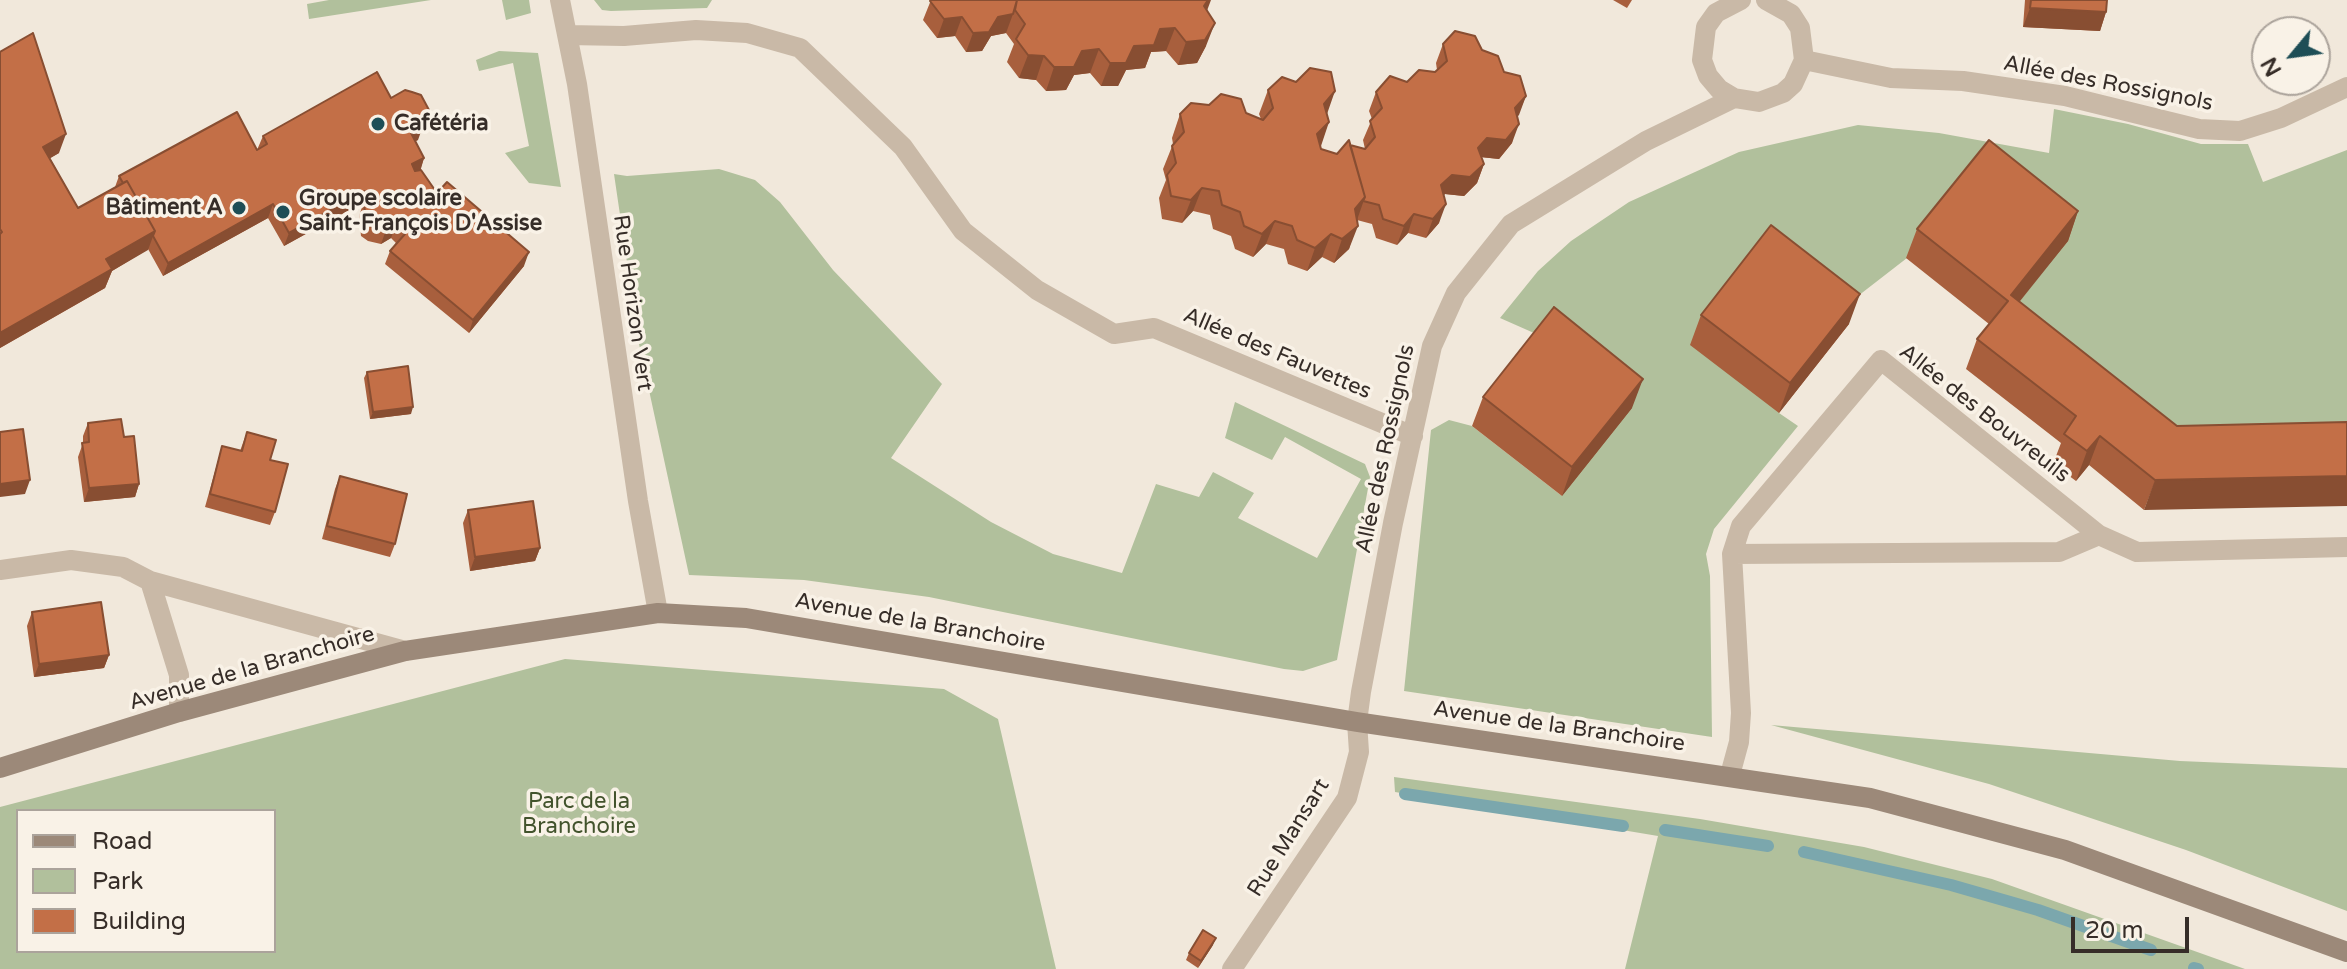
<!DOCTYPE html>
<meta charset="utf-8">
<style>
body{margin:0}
#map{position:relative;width:2347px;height:969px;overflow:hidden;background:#f1e8db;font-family:"Varela Round",sans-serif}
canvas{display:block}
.legend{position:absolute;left:16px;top:809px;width:260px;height:144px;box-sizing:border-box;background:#f9f2e7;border:2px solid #aba39b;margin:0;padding:10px 14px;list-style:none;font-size:24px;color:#362d28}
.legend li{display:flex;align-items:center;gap:16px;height:40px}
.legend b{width:40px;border:2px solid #aba39b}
.north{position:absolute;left:2251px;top:16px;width:80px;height:80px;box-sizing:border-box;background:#f9f2e7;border:2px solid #aba39b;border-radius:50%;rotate:241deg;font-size:22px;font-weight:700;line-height:32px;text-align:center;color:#362d28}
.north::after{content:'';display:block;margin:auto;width:28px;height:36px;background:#1e4e56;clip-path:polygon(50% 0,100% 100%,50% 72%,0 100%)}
.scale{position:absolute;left:2071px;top:917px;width:118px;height:36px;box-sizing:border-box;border:4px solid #362d28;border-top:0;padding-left:10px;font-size:24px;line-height:28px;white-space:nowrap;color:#362d28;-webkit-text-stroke:6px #f9f2e7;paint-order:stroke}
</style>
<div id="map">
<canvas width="2347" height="969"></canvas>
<ul class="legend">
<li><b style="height:10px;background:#9c8979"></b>Road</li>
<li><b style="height:22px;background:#b1c09c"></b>Park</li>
<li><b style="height:22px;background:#c36f47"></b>Building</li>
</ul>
<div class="north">N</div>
<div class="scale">20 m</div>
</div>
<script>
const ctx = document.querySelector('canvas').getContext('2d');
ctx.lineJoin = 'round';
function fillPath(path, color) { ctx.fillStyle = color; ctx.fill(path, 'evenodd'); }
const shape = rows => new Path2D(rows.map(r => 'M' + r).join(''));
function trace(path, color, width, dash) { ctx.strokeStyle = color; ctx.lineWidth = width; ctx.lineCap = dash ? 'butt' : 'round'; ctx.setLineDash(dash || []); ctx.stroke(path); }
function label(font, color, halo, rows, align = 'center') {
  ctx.font = font + ' "Varela Round",sans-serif'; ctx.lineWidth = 7; ctx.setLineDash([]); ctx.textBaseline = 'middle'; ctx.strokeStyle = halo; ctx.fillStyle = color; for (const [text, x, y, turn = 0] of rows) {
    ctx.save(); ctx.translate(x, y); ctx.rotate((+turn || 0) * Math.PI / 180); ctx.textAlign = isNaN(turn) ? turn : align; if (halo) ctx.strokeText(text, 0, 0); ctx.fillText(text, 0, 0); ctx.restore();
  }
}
fillPath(shape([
 [329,0,431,0,309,19,307,4],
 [502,0,529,0,531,13,506,20],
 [594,0,712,0,707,8,611,11,602,10],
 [499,51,538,53,561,187,529,183,505,153,529,146,513,63,479,71,476,60],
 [2054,109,2128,124,2201,144,2248,144,2263,182,2347,150,2347,451,2166,455,1997,330,2067,241,1978,170,1907,258,1836,313,1779,413,1798,426,1714,529,1706,554,1710,576,1712,737,1404,691,1431,430,1449,420,1472,426,1562,496,1543,337,1500,318,1538,271,1571,241,1629,202,1739,152,1858,125,1939,133,2049,153],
 [719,169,755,180,780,202,833,270,942,384,891,458,991,522,1053,554,1122,573,1156,484,1199,497,1213,472,1254,493,1238,518,1317,558,1361,479,1285,437,1272,460,1225,438,1235,402,1365,464,1370,477,1337,660,1303,671,1284,669,929,597,804,580,689,575,639,344,614,174,627,176],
 [565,659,944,689,998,719,1056,969,0,969,0,807],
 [18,811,274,811,274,951,18,951],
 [1771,725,2180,761,2347,768,2347,911,2186,850,1989,784],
 [1394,777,1700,819,1864,847,1992,879,2245,969,1625,969,1658,836,1395,792]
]), '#b1c09c');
trace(shape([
 [1405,794,1623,826],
 [1665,830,1768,846],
 [1804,852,1951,885,2038,910,2151,950],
 [2194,968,2198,969]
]), '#7ba7ad', 12);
trace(shape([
 [560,0,577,84,638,501,658,613],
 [1741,0,1716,13,1706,27,1702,60,1708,76,1719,89,1734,98,1759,102,1783,93,1793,84,1804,60,1800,28,1791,14,1766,0],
 [567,35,624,36,696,30,747,33,800,48,903,147,963,231,1037,290,1114,334,1154,328,1413,436],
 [1804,60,1891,78,1963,81,2065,96,2199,129,2240,131,2281,118,2347,87],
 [1732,554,1741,526,1881,360,2099,535],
 [0,570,71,560,123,567,150,581,179,675,179,712],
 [150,581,405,651],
 [1730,775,1739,742,1741,713,1732,554,2059,552,2099,535,2137,552,2347,547],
 [1232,969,1347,798,1359,752,1357,722,1361,692,1393,523,1432,346,1456,293,1511,224,1646,141,1734,98]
]), '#c9b9a7', 20);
trace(shape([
 [0,768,179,712,405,651,658,613,746,618,1357,722,1870,798,2065,850,2347,952]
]), '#9c8979', 20);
fillPath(shape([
 [931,0,1207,11,1206,46,1197,63,1178,65,1166,51,1151,52,1145,68,1126,70,1118,86,1101,86,1090,73,1074,75,1066,90,1046,91,1036,80,1019,78,1007,62,1014,44,1006,33,991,36,982,51,966,52,955,36,937,38,923,20],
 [1613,0,1632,0,1627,8],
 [2025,0,2107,0,2106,12,2100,31,2023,27],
 [1443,44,1482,50,1526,96,1517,117,1512,143,1499,159,1481,157,1484,164,1477,183,1464,196,1445,194,1443,195,1439,223,1426,238,1408,233,1397,245,1376,238,1372,224,1357,220,1349,249,1334,263,1322,257,1307,271,1288,264,1284,249,1266,244,1253,257,1235,249,1231,236,1213,229,1210,215,1193,211,1182,223,1162,219,1159,198,1166,180,1163,169,1173,144,1172,138,1180,114,1246,113,1261,119,1259,114,1268,90,1327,114,1320,146,1321,149,1337,154,1350,145,1365,149,1363,140,1372,119,1369,111,1376,92,1435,72,1437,70,1436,63],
 [0,52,59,153,50,158,78,208,115,187,119,176,257,150,263,136,391,98,418,140,415,141,424,158,420,170,437,193,524,266,469,333,385,264,390,251,396,243,391,238,381,244,368,241,361,236,359,216,362,207,360,204,284,246,268,218,163,276,148,249,112,271,105,288,0,348],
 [2078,211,2068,241,2019,301,2177,426,2144,510,2089,465,2076,481,2053,464,2061,443,1966,369,1977,339,1989,324,1906,258,1917,229],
 [1701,315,1849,324,1779,413,1690,345],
 [367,372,411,414,370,419,364,378],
 [1483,397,1632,408,1562,496,1472,426],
 [88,423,124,437,139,484,135,497,84,502,78,457,83,443,83,436],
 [247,432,270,460,275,512,270,525,205,507,222,446,240,451],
 [340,476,395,544,390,557,322,539,335,489],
 [468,510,540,548,535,561,470,571,463,523],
 [32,612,109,655,104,668,34,677,27,626],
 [1213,945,1198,968,1186,960,1189,953]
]), '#a85f3d');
fillPath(shape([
 [1208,0,1211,0,1205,16,1204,6],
 [2030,8,2106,12,2100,31,2023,27],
 [1013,14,1006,33,991,36,982,51,966,52,973,33,998,17],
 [962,17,955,36,937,38,944,19],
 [1215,23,1206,46,1197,63,1178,65,1186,42],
 [1175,28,1166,51,1151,52,1145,68,1126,70,1118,86,1101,86,1110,63,1160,29],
 [1099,49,1090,73,1074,75,1066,90,1046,91,1054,67,1082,51],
 [1028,55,1044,56,1036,80,1019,78],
 [1335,91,1327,114,1324,104],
 [1526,96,1519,115,1508,127,1515,108],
 [1329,122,1321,146,1308,157,1317,134],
 [1519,124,1512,143,1499,159,1480,157,1478,148,1487,138],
 [423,126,418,140,406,146,411,133],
 [66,134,59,153,37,166,43,147],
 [424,158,420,172,407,178,412,164],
 [1484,164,1477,183,1464,196,1445,194,1434,204,1441,185,1452,175],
 [1202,188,1193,211,1182,223,1191,200],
 [365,191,360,204,284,246,289,233],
 [1365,197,1357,220,1355,209],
 [273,204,268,218,163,276,168,263],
 [1446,204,1439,223,1426,238,1433,219],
 [2078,211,2068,241,2001,325,2011,295],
 [1414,214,1408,233,1397,245,1404,226],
 [1275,221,1266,244,1253,257,1262,234],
 [396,225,391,238,381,244,386,230],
 [1358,226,1349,249,1334,263,1342,239],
 [155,231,148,250,112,271,105,288,0,348,0,333,106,259],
 [1331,234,1322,257,1307,271,1315,248],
 [529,252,524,266,469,333,473,320],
 [1860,294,1849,324,1779,413,1790,383],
 [1643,379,1632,408,1562,496,1572,467],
 [413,407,411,414,370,419,373,412],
 [2100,436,2089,465,2076,481,2087,451],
 [2347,476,2347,506,2144,510,2155,480],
 [30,480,25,494,0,497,0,484],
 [139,484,135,497,84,502,89,488],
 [540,548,535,561,470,571,475,557],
 [109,655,104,668,34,677,39,664],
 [1216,938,1213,945,1198,968,1201,961]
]), '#884e32');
const building = shape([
 [931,0,1017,0,1013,14,998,17,989,32,973,33,962,17,944,19,930,1,931,0],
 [1017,0,1208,0,1204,6,1215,23,1205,40,1186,42,1175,28,1160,29,1154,45,1134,46,1126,63,1110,63,1099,49,1082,51,1074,67,1054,67,1044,56,1028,55,1016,39,1025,24,1015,10,1017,0],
 [2031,0,2107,0,2106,12,2030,8,2031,0],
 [1455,31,1475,36,1482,50,1498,56,1504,72,1520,76,1526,96,1515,108,1519,124,1506,140,1487,138,1478,148,1484,164,1470,177,1452,175,1441,185,1446,204,1433,219,1414,214,1404,226,1383,219,1379,205,1363,201,1365,197,1350,145,1365,149,1375,137,1370,121,1382,108,1376,92,1390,76,1407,82,1419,70,1435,72,1447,61,1443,44,1455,31],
 [33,33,66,134,43,147,78,208,127,181,155,231,106,259,112,269,0,333,0,234,2,232,0,229,0,52,33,33],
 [1310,68,1331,72,1335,91,1324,104,1329,122,1317,134,1321,149,1337,154,1349,140,1365,197,1355,209,1358,226,1342,239,1331,234,1315,248,1297,240,1292,226,1275,221,1262,234,1244,226,1240,212,1222,205,1219,191,1202,188,1191,200,1171,196,1167,175,1176,163,1172,146,1184,132,1180,114,1191,103,1209,105,1221,94,1241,99,1246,113,1263,120,1273,108,1268,90,1282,77,1296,82,1310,68],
 [377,72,391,98,405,90,412,92,421,95,429,110,423,126,411,133,424,158,412,164,415,171,421,170,437,193,447,182,529,252,473,320,390,251,405,234,396,225,386,230,373,228,366,223,364,203,368,196,365,191,289,233,273,204,168,263,153,236,155,231,127,181,123,183,119,176,237,112,257,150,267,144,263,136,377,72],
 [1989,140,2078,211,2011,295,2177,426,2347,422,2347,476,2155,480,2100,436,2087,451,2064,434,2076,416,1977,339,2008,301,1917,229,1989,140],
 [1771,225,1860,294,1790,383,1701,315,1771,225],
 [1554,307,1643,379,1572,467,1483,397,1554,307],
 [408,366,413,407,373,412,367,372,408,366],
 [121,419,124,437,134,436,139,484,89,488,82,443,89,442,88,423,121,419],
 [23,429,30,480,0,484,0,432,23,429],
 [247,432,276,440,270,460,288,464,275,512,210,494,222,446,242,451,247,432],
 [340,476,407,494,395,544,327,526,340,476],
 [533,501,540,548,475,557,468,510,533,501],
 [101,602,109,655,39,664,32,612,101,602],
 [1203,930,1216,938,1201,961,1189,953,1203,930]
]);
fillPath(building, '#c36f47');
trace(building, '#884e32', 2);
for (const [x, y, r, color] of [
 [378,124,8,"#1e4e56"],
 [239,208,8,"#1e4e56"],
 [283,212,8,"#1e4e56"]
]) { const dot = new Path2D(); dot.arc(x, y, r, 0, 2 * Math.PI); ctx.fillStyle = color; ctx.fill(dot); trace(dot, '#f9f2e7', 3); }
label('22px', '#362d28', '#f9f2e7', [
 ["Allée des Rossignols",2108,84,11],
 ["Rue Horizon Vert",632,303,82],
 ["Allée des Fauvettes",1277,354,23],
 ["Allée des Bouvreuils",1984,414,38],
 ["Allée des Rossignols",1386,449,-78],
 ["Avenue de la Branchoire",920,623,10],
 ["Avenue de la Branchoire",252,669,-16],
 ["Avenue de la Branchoire",1559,727,8],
 ["Rue Mansart",1289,838,-58]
]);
label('bold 22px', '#362d28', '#f9f2e7', [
 ["Cafétéria",394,124],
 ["Groupe scolaire",299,199],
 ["Saint-François D'Assise",299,224],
 ["Bâtiment A",223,208,"right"]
], 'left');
label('22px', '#42532c', '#f9f2e7', [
 ["Parc de la",579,802],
 ["Branchoire",579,827]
]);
</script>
